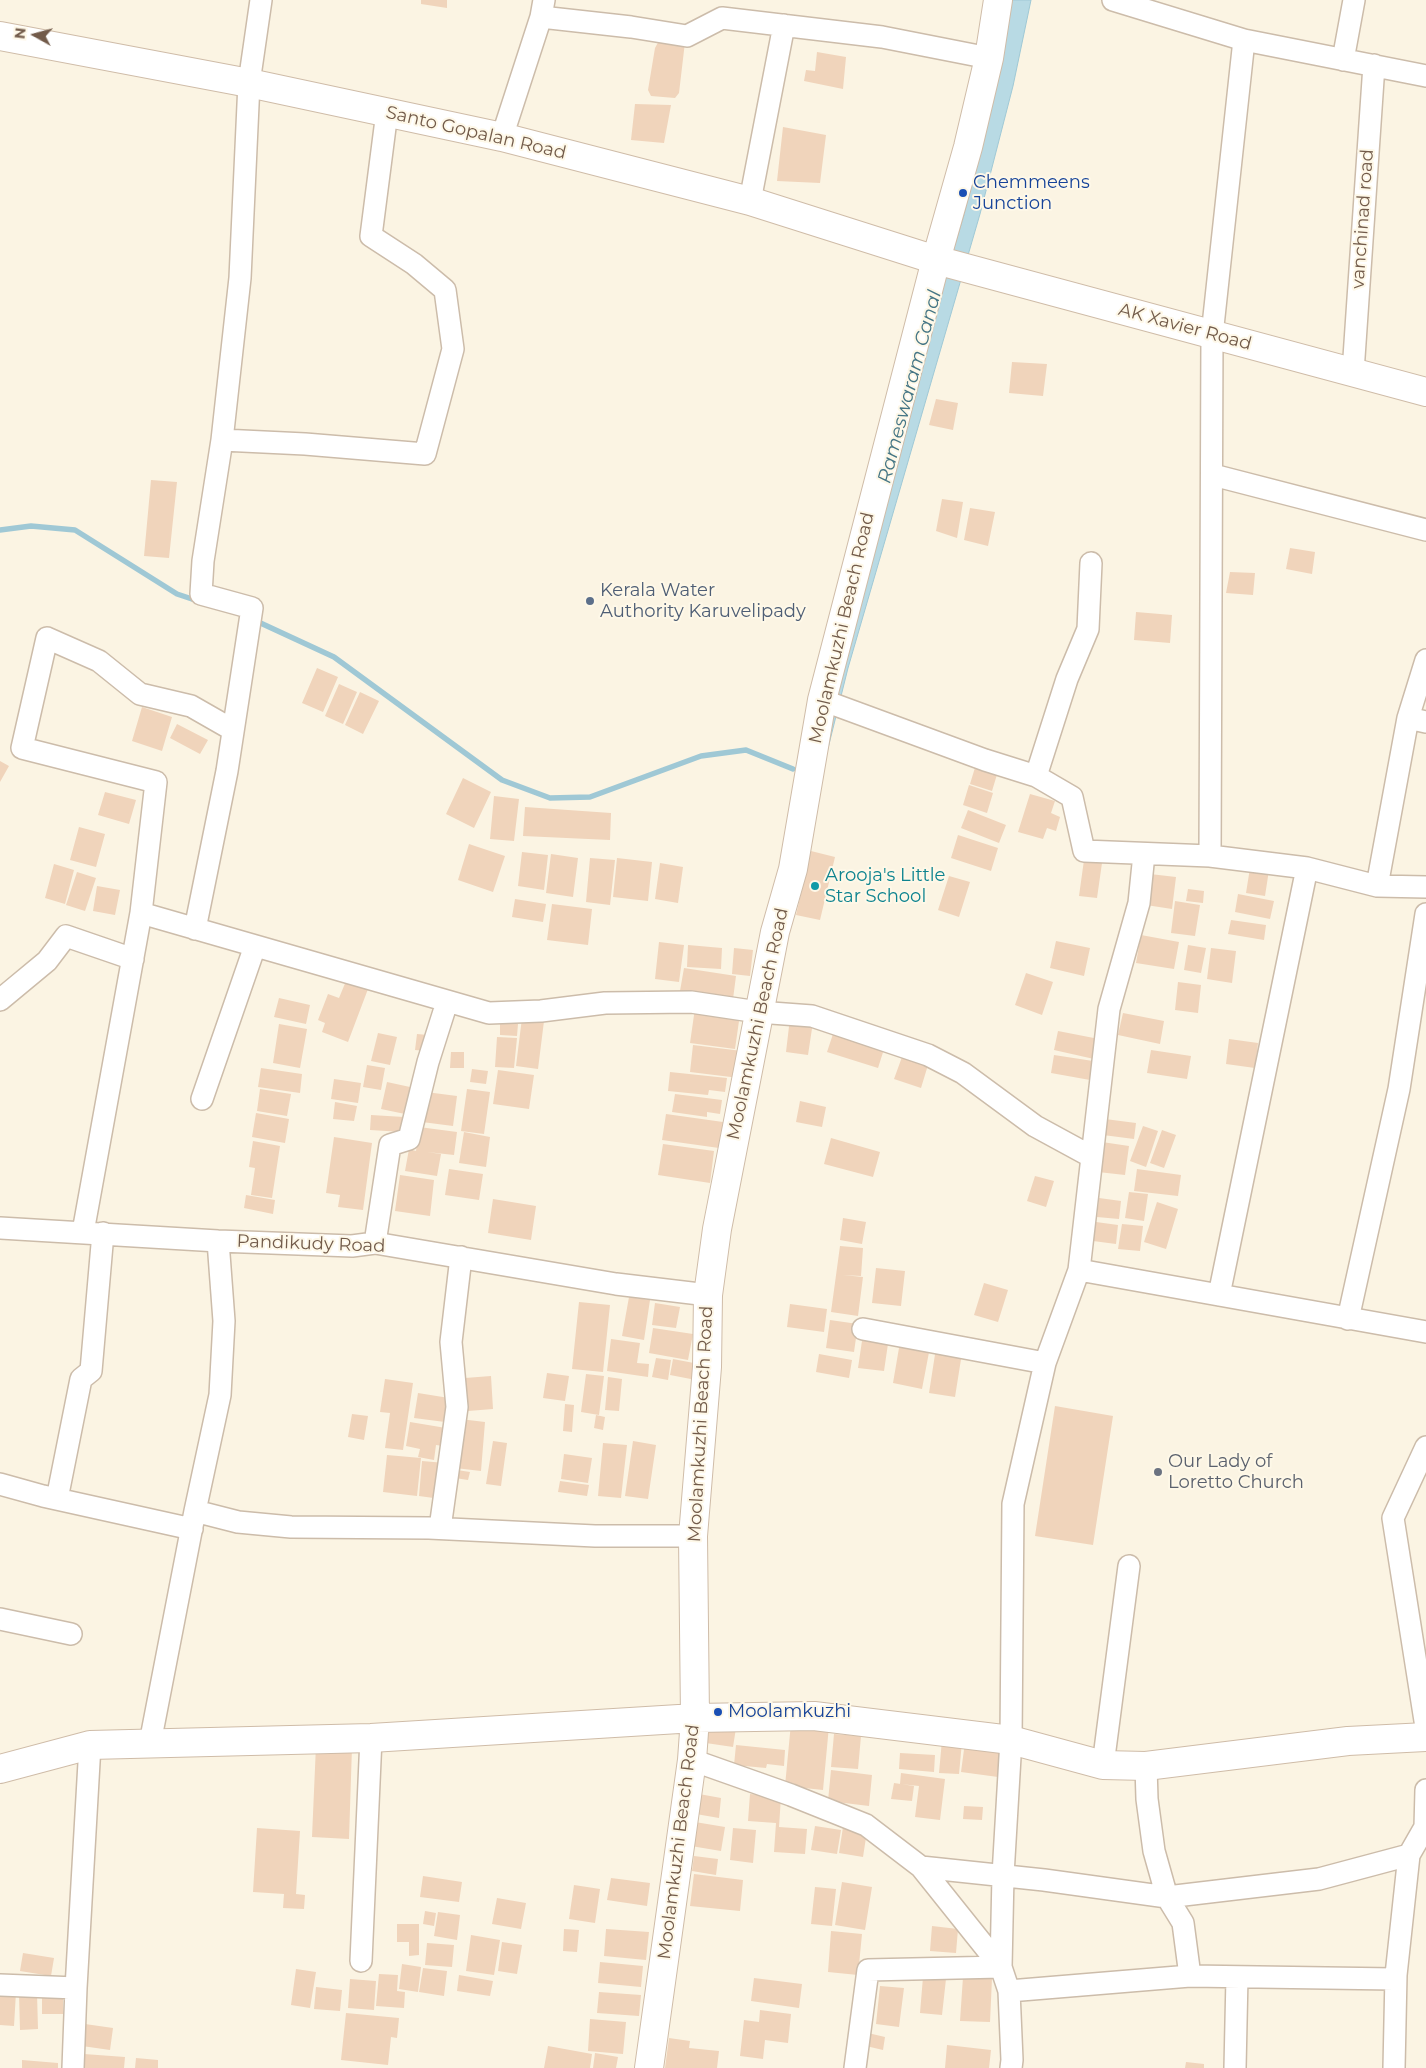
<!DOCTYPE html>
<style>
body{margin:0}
#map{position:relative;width:1426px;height:2068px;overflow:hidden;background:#fbf4e3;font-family:Montserrat,sans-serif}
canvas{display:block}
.north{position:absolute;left:10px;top:10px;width:50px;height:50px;-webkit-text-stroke:4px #fef8e8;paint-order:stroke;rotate:277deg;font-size:14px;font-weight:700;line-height:20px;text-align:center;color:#725b4a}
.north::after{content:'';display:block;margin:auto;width:18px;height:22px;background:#725b4a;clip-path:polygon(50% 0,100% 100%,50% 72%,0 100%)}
</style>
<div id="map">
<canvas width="1426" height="2068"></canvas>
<div class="north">N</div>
</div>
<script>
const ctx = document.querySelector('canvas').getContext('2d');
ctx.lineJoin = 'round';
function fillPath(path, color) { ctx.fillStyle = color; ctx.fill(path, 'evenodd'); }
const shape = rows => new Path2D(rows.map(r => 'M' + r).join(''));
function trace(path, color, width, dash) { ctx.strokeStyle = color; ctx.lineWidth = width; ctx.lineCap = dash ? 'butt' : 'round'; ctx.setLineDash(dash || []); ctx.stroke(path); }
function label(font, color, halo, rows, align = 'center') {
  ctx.font = font + ' Montserrat,sans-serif'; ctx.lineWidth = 4; ctx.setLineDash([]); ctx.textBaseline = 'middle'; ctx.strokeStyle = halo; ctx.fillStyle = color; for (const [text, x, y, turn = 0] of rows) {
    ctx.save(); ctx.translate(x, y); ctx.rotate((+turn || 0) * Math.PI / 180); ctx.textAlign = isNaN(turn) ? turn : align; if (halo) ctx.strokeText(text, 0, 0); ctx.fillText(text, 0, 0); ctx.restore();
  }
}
const water = shape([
 [1009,0,1031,0,1013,86,980,214,848,668,765,1001,809,776,943,284,964,215,997,74,1009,0]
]);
fillPath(water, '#b8dae4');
trace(water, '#9fc8d5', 1);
trace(shape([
 [0,530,31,526,75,530,177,594,198,601],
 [254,620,334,657,502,780,550,798,590,797,701,756,746,750,793,769]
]), '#9fc8d5', 5.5);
fillPath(shape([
 [421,0,447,0,447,8,421,4],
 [661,37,685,42,679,93,675,98,651,96,648,90,655,48],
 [817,52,846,57,843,89,804,81,806,70,815,71],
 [635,104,671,105,664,143,631,140],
 [783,127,826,135,820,183,777,181],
 [1012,362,1047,364,1043,396,1009,393],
 [936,399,958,403,953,430,929,425],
 [151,480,177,482,169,558,144,556],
 [942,499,963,502,957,538,936,531],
 [970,508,995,512,988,546,964,540],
 [1290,548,1315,552,1312,574,1286,569],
 [1230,572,1255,573,1253,595,1226,593],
 [1136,612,1172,615,1170,643,1134,640],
 [317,668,338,677,323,712,302,703],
 [339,684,357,692,343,724,325,716],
 [360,692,379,701,363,734,345,725],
 [142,707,172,717,162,751,132,741],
 [177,724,208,740,200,754,170,738],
 [0,761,9,766,0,782],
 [977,761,999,768,992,791,970,784],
 [463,778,491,792,474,828,446,814],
 [969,785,993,793,987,813,963,805],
 [105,792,136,800,129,824,98,815],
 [1030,794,1055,801,1051,813,1060,817,1056,831,1047,828,1043,839,1018,832],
 [494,796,519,799,514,841,490,839],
 [525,807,611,813,610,840,523,836],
 [968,810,1006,825,999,843,961,828],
 [79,827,105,834,96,867,70,860],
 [958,835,998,848,991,871,951,858],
 [469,844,505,856,493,892,458,880],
 [811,851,835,857,820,920,796,915],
 [522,852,548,855,544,890,518,886],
 [551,854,578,858,573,897,546,893],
 [590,858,615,860,610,905,586,902],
 [617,858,652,862,648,901,613,897],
 [1084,860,1102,863,1097,898,1079,896],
 [660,863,683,867,678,903,655,899],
 [54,864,74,870,65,904,45,898],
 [1250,868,1269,870,1265,896,1246,893],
 [77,872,96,878,85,911,66,905],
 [1150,874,1176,877,1172,909,1146,905],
 [949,876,970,882,959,917,938,910],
 [97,886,120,890,115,915,93,911],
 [1188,889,1204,891,1203,903,1186,901],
 [1238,894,1274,901,1270,919,1235,912],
 [515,899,546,904,543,922,512,917],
 [1175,901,1200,905,1195,936,1171,933],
 [552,904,592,909,588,945,547,940],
 [1231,920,1266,925,1264,940,1228,934],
 [1141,935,1179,942,1174,969,1136,963],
 [1056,941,1090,948,1084,976,1050,968],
 [659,942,684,945,679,982,655,979],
 [688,945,722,948,721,969,687,967],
 [1188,945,1206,948,1201,973,1184,970],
 [734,948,753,950,750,976,732,974],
 [1211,948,1236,951,1232,983,1207,979],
 [684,968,736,976,733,999,680,991],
 [1026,973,1053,982,1042,1015,1015,1005],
 [346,981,368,989,348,1042,322,1032,325,1023,318,1020,328,994,339,998],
 [1178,982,1201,985,1198,1013,1175,1010],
 [279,998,310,1005,306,1024,274,1017],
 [695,1008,740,1014,735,1049,690,1043],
 [1123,1013,1164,1021,1160,1044,1118,1035],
 [522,1018,544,1021,538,1069,516,1066],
 [790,1018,813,1022,808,1055,786,1052],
 [500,1023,518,1024,517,1036,500,1035],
 [279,1024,307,1029,300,1068,273,1063],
 [834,1031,885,1046,878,1068,827,1052],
 [1058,1031,1099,1039,1094,1059,1054,1050],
 [378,1033,397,1037,390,1065,371,1061],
 [417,1034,428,1035,426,1051,415,1050],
 [497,1037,517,1038,514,1068,495,1067],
 [1229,1039,1258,1043,1255,1068,1226,1064],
 [693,1045,742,1051,739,1078,690,1072],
 [1151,1050,1191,1056,1187,1079,1147,1073],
 [451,1052,464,1052,464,1068,450,1068],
 [1054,1055,1093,1061,1090,1080,1051,1073],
 [902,1057,928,1065,921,1088,894,1079],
 [367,1065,385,1068,381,1090,363,1087],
 [261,1068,302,1074,300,1093,258,1087],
 [472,1069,488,1071,486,1084,470,1082],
 [498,1070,534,1075,529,1109,493,1104],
 [670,1072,727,1078,725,1092,709,1090,708,1095,668,1091],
 [334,1079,361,1083,358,1103,331,1099],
 [387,1082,410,1087,405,1114,381,1109],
 [260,1089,291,1094,287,1116,257,1111],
 [467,1089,490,1092,484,1134,461,1131],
 [426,1092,457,1096,453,1126,422,1122],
 [675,1094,722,1100,720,1114,707,1112,707,1117,672,1112],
 [800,1101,826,1107,822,1127,796,1122],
 [335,1102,357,1106,354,1121,333,1119],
 [256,1113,289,1119,285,1143,252,1137],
 [666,1114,723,1122,719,1148,662,1140],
 [371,1115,404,1117,403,1132,370,1130],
 [1105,1119,1136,1123,1134,1139,1103,1135],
 [1143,1126,1158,1131,1146,1167,1130,1161],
 [419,1127,457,1132,454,1155,427,1152,441,1154,437,1176,405,1171,409,1149,416,1151],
 [1162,1130,1176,1135,1164,1168,1150,1163],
 [464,1132,490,1137,486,1167,459,1163],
 [334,1137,372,1143,363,1210,338,1207,340,1195,326,1193],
 [831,1138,880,1152,873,1177,824,1164],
 [253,1141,280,1146,272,1198,251,1195,255,1168,249,1167],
 [1102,1142,1129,1146,1125,1175,1098,1172],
 [663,1144,714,1151,710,1183,658,1175],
 [449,1169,483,1174,479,1200,445,1195],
 [1137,1169,1181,1175,1178,1196,1134,1191],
 [400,1175,434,1180,430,1216,395,1211],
 [1035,1176,1054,1181,1046,1207,1027,1201],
 [1129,1192,1148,1194,1144,1221,1125,1218],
 [246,1195,275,1200,273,1214,244,1208],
 [1099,1198,1121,1201,1119,1219,1097,1217],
 [493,1199,536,1206,531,1240,488,1233],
 [1157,1202,1178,1209,1166,1249,1144,1242],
 [843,1218,866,1222,862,1244,840,1240],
 [1096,1222,1118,1225,1116,1244,1093,1241],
 [1122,1224,1143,1226,1140,1251,1118,1249],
 [840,1246,863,1248,861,1276,843,1275,863,1277,858,1316,831,1312],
 [876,1268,905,1271,901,1306,872,1303],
 [984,1283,1008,1290,998,1322,974,1315],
 [629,1297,650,1300,644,1340,622,1336],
 [579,1302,610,1305,603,1372,572,1369],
 [655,1303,680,1307,676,1328,652,1325],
 [790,1304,827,1309,824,1332,787,1327],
 [830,1320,858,1324,854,1352,826,1348],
 [653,1328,693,1334,688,1360,649,1353],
 [863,1334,889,1337,884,1371,858,1368],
 [611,1339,640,1343,637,1363,649,1364,648,1377,607,1371],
 [900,1342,930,1347,922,1389,893,1383],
 [936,1348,962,1353,955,1397,929,1393],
 [819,1354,852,1360,849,1378,816,1372],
 [656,1358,671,1360,668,1380,652,1377],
 [673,1359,699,1364,696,1380,670,1375],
 [547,1373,569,1376,565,1401,543,1398],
 [586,1374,604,1376,599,1415,581,1412],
 [491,1376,493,1409,468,1411,465,1378],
 [608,1377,622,1379,619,1411,605,1410],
 [385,1379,413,1383,403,1450,385,1448,390,1413,380,1412],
 [418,1393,449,1398,445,1422,414,1418],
 [565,1404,574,1405,572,1432,563,1431],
 [1055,1406,1113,1416,1093,1545,1035,1536],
 [352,1414,368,1416,364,1440,348,1437],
 [596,1415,605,1417,603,1430,594,1428],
 [460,1419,485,1422,481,1471,455,1468],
 [410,1422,446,1428,443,1446,436,1445,434,1460,418,1457,420,1449,406,1446],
 [493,1441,507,1443,501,1486,486,1484],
 [633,1441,656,1445,648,1499,625,1496],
 [603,1443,627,1445,621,1498,598,1496],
 [564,1454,592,1458,588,1483,561,1479],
 [387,1455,421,1458,417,1496,383,1492],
 [422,1461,445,1463,441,1499,419,1496],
 [457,1470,470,1472,468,1480,455,1478],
 [560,1481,589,1485,587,1496,558,1492],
 [702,1723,736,1728,733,1747,699,1742],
 [791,1723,829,1726,823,1790,785,1786],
 [834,1734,861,1736,858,1769,831,1767],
 [942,1740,962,1742,959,1774,939,1773],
 [965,1742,1002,1748,998,1777,961,1772],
 [316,1745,352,1747,349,1839,312,1837],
 [736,1745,785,1750,784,1766,767,1764,766,1768,734,1765],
 [900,1753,935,1755,934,1772,899,1769],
 [831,1770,872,1775,869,1806,828,1801],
 [901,1773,945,1779,940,1820,915,1817,919,1786,900,1784],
 [894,1783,914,1786,912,1801,891,1799],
 [699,1794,721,1798,719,1818,696,1814],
 [750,1794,781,1797,779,1827,807,1829,805,1854,774,1852,776,1823,748,1821],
 [964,1806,983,1807,982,1820,963,1819],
 [695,1822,725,1827,721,1851,691,1846],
 [815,1826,841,1830,837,1854,811,1850],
 [843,1827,867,1831,863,1857,839,1853],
 [257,1828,300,1831,296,1894,305,1895,304,1909,283,1908,284,1894,253,1892],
 [733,1828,756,1830,753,1863,730,1860],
 [694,1856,718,1859,716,1875,692,1871],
 [694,1874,743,1880,740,1911,690,1906],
 [423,1876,462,1882,459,1902,420,1897],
 [611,1878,650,1883,647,1906,607,1900],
 [842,1882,872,1887,865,1930,835,1925],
 [574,1885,600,1889,595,1923,569,1919],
 [815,1887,836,1889,832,1926,811,1924],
 [497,1898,526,1903,521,1929,492,1924],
 [425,1911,436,1913,434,1926,423,1924],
 [438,1912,460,1915,457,1940,434,1936],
 [397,1924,419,1924,419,1955,409,1956,409,1942,397,1942],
 [932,1926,958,1929,956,1953,930,1951],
 [564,1929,579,1930,577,1952,563,1951],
 [606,1929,649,1932,646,1960,604,1956],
 [831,1931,862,1934,858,1975,828,1972],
 [471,1935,500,1940,494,1975,466,1971],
 [502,1942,522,1945,517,1974,498,1971],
 [427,1943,454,1945,452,1967,425,1965],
 [23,1953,54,1958,51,1976,20,1971],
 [600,1962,643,1966,641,1987,598,1983],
 [402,1964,421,1967,418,1992,399,1989],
 [423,1968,447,1971,444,1996,419,1992],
 [296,1969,316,1972,310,2008,291,2005],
 [379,1974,398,1975,397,1991,405,1992,404,2008,376,2006],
 [459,1975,493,1981,490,1996,457,1991],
 [923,1977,946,1979,942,2015,920,2013],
 [963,1977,992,1978,990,2022,960,2021],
 [754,1978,802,1984,799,2008,751,2001],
 [350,1979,376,1981,374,2010,348,2008],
 [880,1986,904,1988,899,2027,876,2024],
 [316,1987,342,1990,340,2011,314,2009],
 [0,1991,16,1992,14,2026,0,2025],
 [42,1991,63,1992,63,2014,42,2014],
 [599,1992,641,1995,639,2016,597,2013],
 [37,1993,38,2029,20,2030,19,1994],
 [760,2010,791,2014,788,2043,765,2040,763,2059,740,2056,744,2020,759,2022],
 [346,2013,399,2018,397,2038,391,2037,388,2065,341,2060],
 [590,2019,626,2022,623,2054,588,2051],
 [85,2024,113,2028,110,2050,82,2046],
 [868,2033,885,2037,883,2050,866,2046],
 [669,2038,690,2041,689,2048,719,2051,717,2068,665,2068],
 [947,2045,991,2050,989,2068,945,2068],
 [548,2046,592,2054,590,2068,544,2068],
 [595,2053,618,2057,616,2068,593,2068],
 [84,2054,125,2057,124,2068,83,2068],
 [136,2058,158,2060,158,2068,135,2068],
 [22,2060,58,2063,58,2068,22,2068],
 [1186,2062,1204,2064,1204,2068,1185,2068]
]), '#f0d4bb');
const street = shape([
 [1113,0,1244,40,1426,76],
 [541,17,631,27,687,36,722,18,882,37,989,58],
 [1343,60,1354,0],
 [502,137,541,17,544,0],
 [750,201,784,25],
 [1353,372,1374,65],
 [222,440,305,444,425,454,453,349,445,290,414,264,371,236,387,112],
 [1213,475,1426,530],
 [822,700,985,760,1036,776,1072,797,1084,851,1210,856,1307,868,1377,886,1426,887],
 [1408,718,1426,722],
 [1036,776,1067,679,1088,629,1091,563],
 [1210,856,1212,335,1244,40],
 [1377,886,1408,718,1426,660],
 [141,913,489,1013,541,1011,605,1003,691,1002,758,1012,812,1016,928,1055,963,1073,1035,1126,1092,1157],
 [195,929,227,771,252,608,201,594,203,561,222,440,240,278,249,83,261,0],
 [0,1000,47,961,66,936,133,959],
 [202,1099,255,946],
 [0,1228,218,1241,352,1246,375,1243,616,1284,708,1295],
 [83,1232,141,913,156,782,22,748,47,638,99,661,140,694,191,706,233,730],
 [375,1243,390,1145,409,1139,428,1062,447,1002],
 [1079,1270,1426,1332],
 [1219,1295,1307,868],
 [1348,1319,1399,1089,1426,914],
 [863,1329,1045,1363],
 [1426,1447,1393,1518,1426,1727],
 [0,1484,43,1496,192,1529],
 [57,1499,81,1379,91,1371,103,1233],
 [195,1511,238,1522,291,1527,429,1528,595,1536,693,1536],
 [440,1528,457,1407,451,1342,461,1257],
 [0,1619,71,1634],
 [150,1743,195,1511,220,1395,224,1321,218,1241],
 [692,1760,791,1795,866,1825,921,1867,1001,1967,1009,1991,1012,2060,1011,2068],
 [1103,1765,1129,1566],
 [1146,1766,1147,1799,1154,1851,1167,1897,1183,1923,1190,1976],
 [921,1867,1044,1880,1167,1897,1319,1879,1409,1855,1425,1827,1426,1790],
 [361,1961,371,1738],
 [1396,1975,1409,1855],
 [0,1985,76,1988,73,2068],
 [76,1988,90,1745],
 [1009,1991,1190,1976,1394,1979,1396,1975,1394,2068],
 [855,2068,868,1970,1001,1967,1003,1875,1011,1740,1013,1504,1045,1363,1079,1270,1109,1009,1139,903,1144,854],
 [1235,2068,1237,1977]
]);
const secondary = shape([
 [0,36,249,83,502,137,750,201,936,260,1426,392],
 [0,1769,90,1745,371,1738,695,1718,814,1716,1011,1740,1103,1765,1146,1766,1348,1741,1426,1737],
 [649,2068,692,1760,695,1718,693,1536,707,1367,708,1295,717,1229,775,932,793,869,822,700,936,260,968,147,989,58,998,0]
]);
trace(street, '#ccbcaa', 24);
trace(secondary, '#cfbca8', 30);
trace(street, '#fff', 21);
trace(secondary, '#fff', 28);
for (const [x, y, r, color] of [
 [963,193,5,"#1a4fb4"],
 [590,601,5,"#5c6f8a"],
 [815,886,5,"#0f9aa8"],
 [1158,1472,5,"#6b7280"],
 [718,1712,5,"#1a4fb4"]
]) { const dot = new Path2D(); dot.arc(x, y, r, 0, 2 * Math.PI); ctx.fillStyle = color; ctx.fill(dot); trace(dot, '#fef8e8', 2); }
label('18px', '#725b4a', '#fef8e8', [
 ["Santo Gopalan Road",476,133,13],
 ["vanchinad road",1363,219,-86],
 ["AK Xavier Road",1185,327,15],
 ["Moolamkuzhi Beach Road",842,628,-77],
 ["Moolamkuzhi Beach Road",758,1024,-78],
 ["Pandikudy Road",311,1244,2],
 ["Moolamkuzhi Beach Road",701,1424,-87],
 ["Moolamkuzhi Beach Road",679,1842,-83]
]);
label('18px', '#164399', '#fef8e8', [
 ["Chemmeens",973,183],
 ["Junction",973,204],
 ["Moolamkuzhi",728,1712]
], 'left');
label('18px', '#4e5e75', '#fef8e8', [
 ["Kerala Water",600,591],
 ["Authority Karuvelipady",600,612]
], 'left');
label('18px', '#0d838f', '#fef8e8', [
 ["Arooja's Little",825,876],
 ["Star School",825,897]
], 'left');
label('18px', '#5b616d', '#fef8e8', [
 ["Our Lady of",1168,1462],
 ["Loretto Church",1168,1483]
], 'left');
label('italic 19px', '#447585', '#fef8e8', [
 ["Rameswaram Canal",910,387,-75]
]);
</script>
